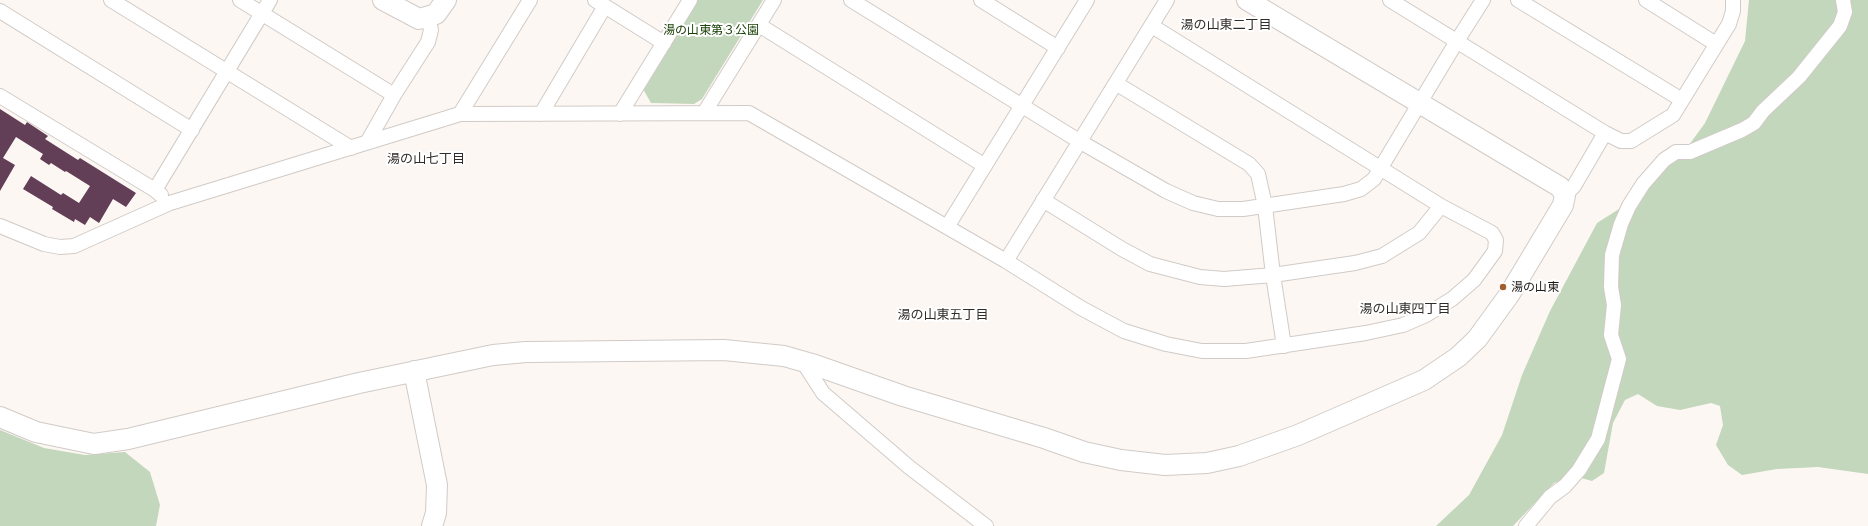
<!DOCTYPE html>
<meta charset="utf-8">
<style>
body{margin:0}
canvas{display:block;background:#fdf7f3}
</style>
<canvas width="1868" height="526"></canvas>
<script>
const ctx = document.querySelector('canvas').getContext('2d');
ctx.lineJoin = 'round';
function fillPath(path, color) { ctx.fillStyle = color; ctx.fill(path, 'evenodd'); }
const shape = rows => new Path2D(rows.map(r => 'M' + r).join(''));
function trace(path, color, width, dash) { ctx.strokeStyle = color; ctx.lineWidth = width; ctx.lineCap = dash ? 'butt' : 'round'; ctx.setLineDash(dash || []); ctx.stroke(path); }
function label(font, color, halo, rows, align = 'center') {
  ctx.font = font + ' Mulish,"Noto Sans JP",sans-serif'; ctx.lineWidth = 4; ctx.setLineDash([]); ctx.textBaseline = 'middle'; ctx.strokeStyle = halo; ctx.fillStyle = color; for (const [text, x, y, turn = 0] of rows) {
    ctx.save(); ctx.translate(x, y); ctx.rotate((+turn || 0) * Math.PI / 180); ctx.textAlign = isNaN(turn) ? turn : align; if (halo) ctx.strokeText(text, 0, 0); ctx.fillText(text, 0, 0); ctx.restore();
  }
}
fillPath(shape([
 [697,0,763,0,702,99,694,104,651,103,643,89],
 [1749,0,1868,0,1868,474,1818,467,1777,469,1742,475,1728,465,1716,445,1723,425,1720,406,1711,403,1680,410,1657,406,1638,394,1625,400,1613,423,1604,473,1592,481,1574,476,1554,483,1513,526,1436,526,1469,495,1502,435,1522,375,1550,311,1597,223,1630,202,1664,170,1689,145,1705,123,1745,41],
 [0,430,44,448,85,455,125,452,150,472,160,505,156,526,0,526]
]), '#c2d7bb');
fillPath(shape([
 [0,109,25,125,27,122,48,136,45,139,78,160,80,158,136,193,126,207,113,199,99,223,90,217,85,225,75,219,74,222,52,209,53,207,23,189,31,176,61,195,63,193,79,203,90,186,66,171,65,172,51,163,49,165,40,159,43,154,16,137,3,158,15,165,0,191]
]), '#633e57');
const street = shape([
 [111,0,351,148],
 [240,0,394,95],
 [595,0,664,43],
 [851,0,1079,141,1166,191,1193,203,1218,209,1243,209,1344,194,1361,189,1374,179,1457,41,1483,0],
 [981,0,1058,48],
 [1390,0,1605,133],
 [1518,0,1682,100],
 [1646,0,1716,44],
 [0,11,192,130],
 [759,25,985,166],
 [1117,84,1249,164,1258,174,1265,206,1273,275,1284,346],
 [0,96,155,190,161,195],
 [704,113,774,0],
 [460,114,530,0],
 [541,114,605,6],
 [620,114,690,0],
 [368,141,394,95,428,42,431,30,428,17],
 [155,190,270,0],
 [1565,195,1574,186,1605,133,1621,141,1631,141,1673,115,1729,24,1733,11,1733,0],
 [1043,200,1122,249,1150,264,1200,277,1224,279,1273,275,1355,263,1382,256,1419,233,1441,206],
 [0,226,44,244,60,247,74,246,170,203,460,114,749,113,1006,261,1081,308,1124,331,1166,344,1202,351,1246,351,1366,333,1403,325,1426,315,1452,299,1474,280,1495,251,1496,240,1492,233,1441,206,1152,26],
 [947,227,1087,0],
 [1006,261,1167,0],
 [803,362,823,393,909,467,986,526],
 [1526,526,1550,497,1565,486,1579,470,1598,439,1619,359,1611,335,1614,305,1611,287,1612,255,1621,224,1629,206,1643,184,1664,160,1676,152,1690,152,1742,130,1754,123,1763,111,1799,77,1840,26,1845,12,1843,0]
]);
const secondary = shape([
 [383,0,419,19,436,14,446,0],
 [414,371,437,485,436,513,432,526],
 [0,417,36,432,94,444,128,439,359,383,493,355,526,352,724,350,784,356,812,364,903,396,1044,438,1084,452,1121,460,1165,465,1207,463,1239,456,1298,435,1424,380,1458,357,1477,339,1509,295,1563,205,1565,195,1560,187,1247,0]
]);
trace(street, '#d1cbc7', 16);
trace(secondary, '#d1cbc7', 22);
trace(street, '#fff', 14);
trace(secondary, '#fff', 20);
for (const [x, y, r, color] of [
 [1503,287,4,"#a25e2e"]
]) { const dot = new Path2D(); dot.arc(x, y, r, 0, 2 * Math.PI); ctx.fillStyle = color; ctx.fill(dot); trace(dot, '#fff', 1.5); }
label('12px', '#1c4209', '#fff', [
 ["湯の山東第３公園",711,30]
]);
label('12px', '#1b1817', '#fff', [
 ["湯の山東",1511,287]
], 'left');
label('13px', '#312c2a', '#fff', [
 ["湯の山東二丁目",1226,25],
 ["湯の山七丁目",426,159],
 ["湯の山東四丁目",1405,309],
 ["湯の山東五丁目",943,315]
]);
</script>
